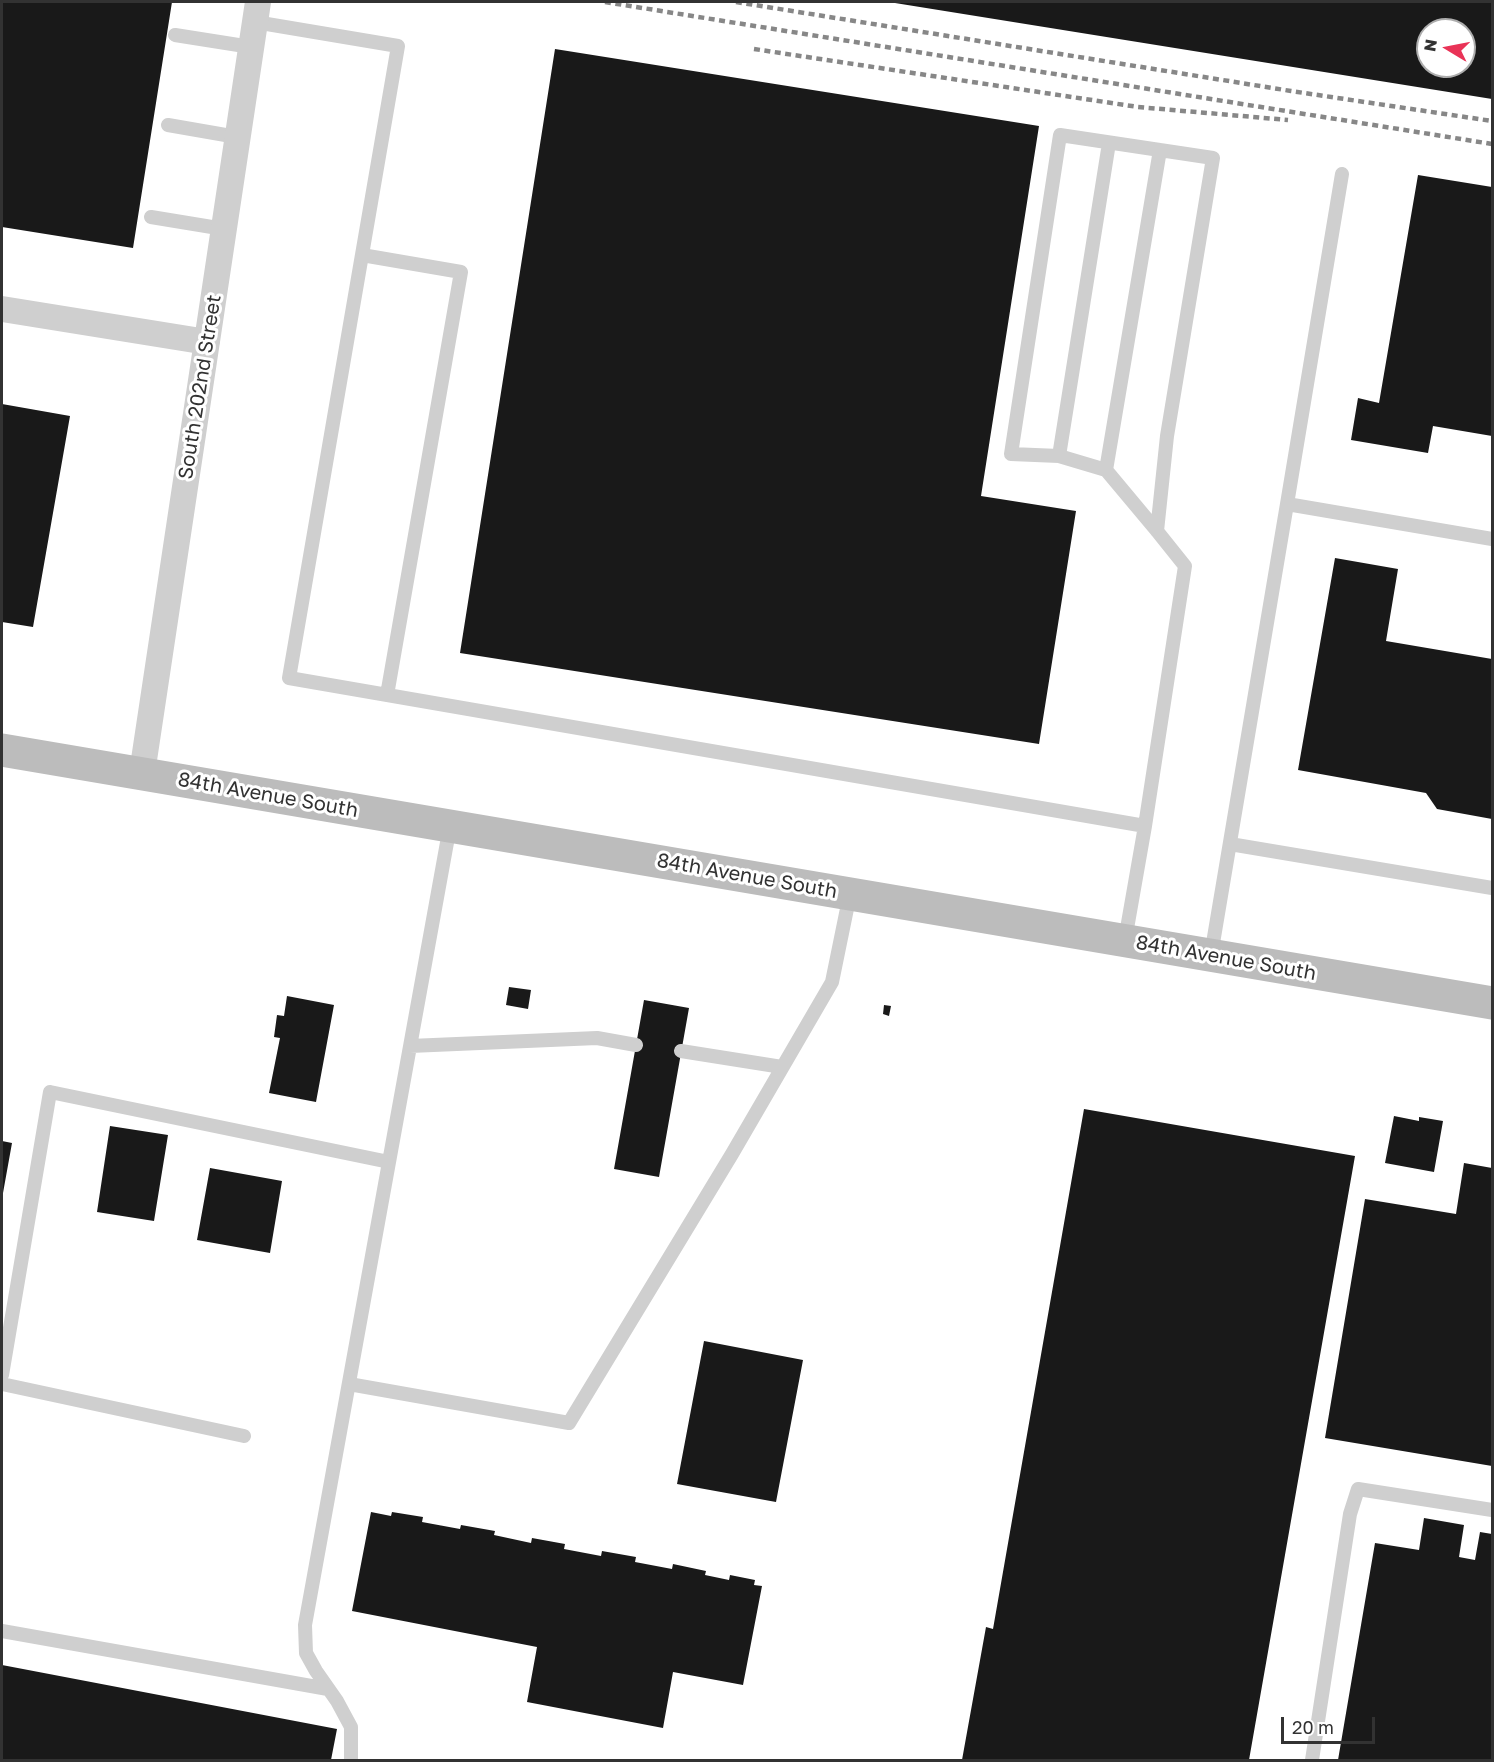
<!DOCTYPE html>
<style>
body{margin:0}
#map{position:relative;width:1494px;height:1762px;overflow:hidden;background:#fff;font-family:"Golos Text",sans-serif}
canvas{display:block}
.frame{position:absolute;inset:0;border:3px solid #323232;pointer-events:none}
.north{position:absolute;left:1416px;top:18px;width:60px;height:60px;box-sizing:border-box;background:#fff;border:2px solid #adadad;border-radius:50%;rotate:280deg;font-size:16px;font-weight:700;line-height:24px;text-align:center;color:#323232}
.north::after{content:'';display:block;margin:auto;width:21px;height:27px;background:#e93357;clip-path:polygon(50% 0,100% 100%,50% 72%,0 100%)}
.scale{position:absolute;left:1281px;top:1717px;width:94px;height:27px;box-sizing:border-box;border:3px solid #323232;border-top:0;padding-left:8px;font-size:18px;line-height:21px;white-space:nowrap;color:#323232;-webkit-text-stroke:4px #fff;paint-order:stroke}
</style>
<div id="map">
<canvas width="1494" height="1762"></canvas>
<div class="frame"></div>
<div class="north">N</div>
<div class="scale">20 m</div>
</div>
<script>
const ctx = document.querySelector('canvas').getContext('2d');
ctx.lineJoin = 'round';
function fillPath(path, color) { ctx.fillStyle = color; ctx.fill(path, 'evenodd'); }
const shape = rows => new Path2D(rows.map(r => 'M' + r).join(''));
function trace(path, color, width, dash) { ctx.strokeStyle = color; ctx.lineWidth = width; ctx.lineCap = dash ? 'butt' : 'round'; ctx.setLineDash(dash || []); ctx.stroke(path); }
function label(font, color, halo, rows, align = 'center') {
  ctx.font = font + ' "Golos Text",sans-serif'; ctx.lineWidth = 6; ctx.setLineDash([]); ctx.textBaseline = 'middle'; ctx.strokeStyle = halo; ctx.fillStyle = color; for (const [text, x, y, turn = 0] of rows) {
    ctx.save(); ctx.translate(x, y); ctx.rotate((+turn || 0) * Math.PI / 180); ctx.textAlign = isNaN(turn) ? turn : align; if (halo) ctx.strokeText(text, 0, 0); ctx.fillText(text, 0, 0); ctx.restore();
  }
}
fillPath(shape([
 [2,2,172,2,133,248,2,227],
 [895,2,1492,2,1492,99,895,3],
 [1428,30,1464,30,1464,66,1428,66],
 [555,49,1039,126,981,496,1076,511,1039,744,460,653],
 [1418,175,1492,187,1492,436,1433,426,1428,453,1351,440,1358,398,1379,403],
 [2,404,70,416,33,627,2,622],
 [1335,558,1398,569,1386,641,1492,659,1492,819,1437,809,1426,793,1298,770],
 [509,987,531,990,528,1009,506,1005],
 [287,996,334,1005,316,1102,269,1093,280,1038,274,1037,277,1015,284,1016],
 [644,1000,689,1008,659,1177,614,1169],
 [884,1005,891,1006,889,1016,883,1014],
 [1084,1109,1355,1156,1249,1760,962,1760,986,1627,993,1629],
 [1394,1116,1419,1121,1419,1117,1443,1121,1434,1172,1385,1163],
 [110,1126,168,1135,154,1221,97,1212],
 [2,1141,12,1143,3,1193,2,1192],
 [1464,1163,1492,1168,1492,1466,1325,1438,1365,1199,1456,1214],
 [210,1168,282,1181,270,1253,197,1240],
 [704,1341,803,1360,776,1502,677,1484],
 [371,1512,391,1516,392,1512,423,1517,422,1522,460,1529,461,1525,495,1531,494,1535,531,1543,532,1538,565,1544,564,1549,601,1556,602,1551,636,1557,635,1562,672,1569,673,1564,706,1571,705,1575,729,1580,730,1575,755,1580,754,1585,762,1586,743,1685,673,1672,663,1728,527,1702,537,1647,352,1611],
 [1424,1518,1464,1525,1459,1557,1475,1560,1480,1532,1492,1534,1492,1760,1338,1760,1375,1543,1419,1550],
 [2,1665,337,1729,331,1760,2,1760]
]), '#191919');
trace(shape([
 [255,22,398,46,289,678,1145,826],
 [175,35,251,47],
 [168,125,237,137],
 [151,217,224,229],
 [362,255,461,272,387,695],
 [1059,456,1109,143],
 [1106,470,1160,150],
 [1287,504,1342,174],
 [1230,844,1492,888],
 [1125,940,1145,826,1185,566,1157,531,1106,470,1059,456,1011,454,1060,135,1213,158,1167,436,1157,531],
 [1211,955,1287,504,1492,539],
 [410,1046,597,1038,636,1045],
 [681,1051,782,1067],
 [2,1375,50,1092,389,1162],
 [2,1384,244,1436],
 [349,1384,569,1423,732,1154,832,982,850,894],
 [2,1631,328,1689],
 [351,1760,351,1727,337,1701,316,1671,306,1653,305,1625,450,826],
 [1312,1760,1350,1514,1358,1489,1492,1510]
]), '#cfcfcf', 14);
trace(shape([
 [2,309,207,342],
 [142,773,258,2]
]), '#cfcfcf', 26);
trace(shape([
 [2,750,1492,1003]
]), '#bcbcbc', 33);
trace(shape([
 [605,2,1492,144],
 [736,2,1291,91,1492,121],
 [754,49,1138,107,1288,120]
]), '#878787', 4.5, [6, 4.5]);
label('20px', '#323232', '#fff', [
 ["South 202nd Street",200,387,-81],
 ["84th Avenue South",268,795,10],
 ["84th Avenue South",747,876,10],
 ["84th Avenue South",1226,958,10]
]);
</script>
